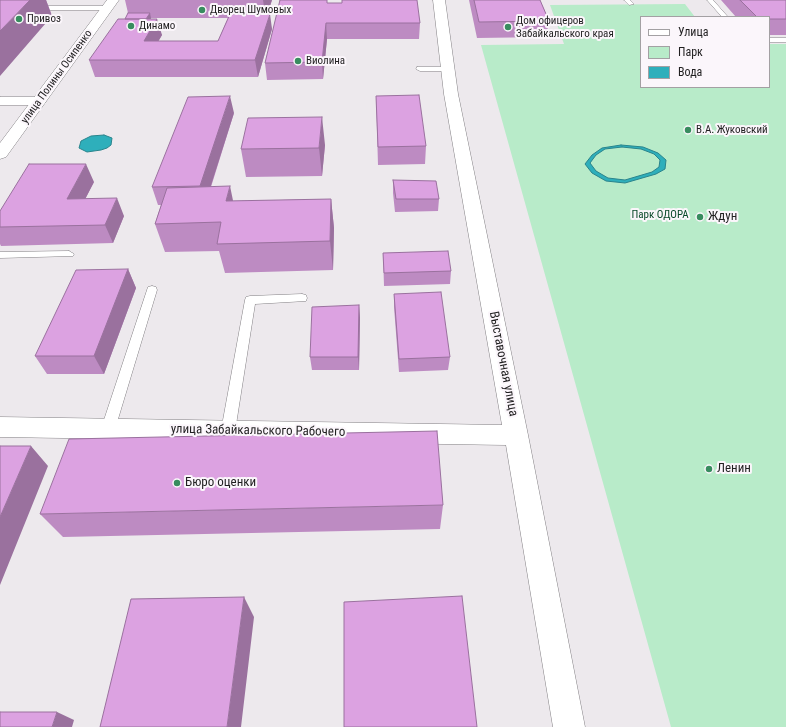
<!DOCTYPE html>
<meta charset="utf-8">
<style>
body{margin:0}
#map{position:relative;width:786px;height:727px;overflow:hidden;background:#ede9ed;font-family:"Roboto Condensed",sans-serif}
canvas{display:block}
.legend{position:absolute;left:640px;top:16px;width:130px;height:72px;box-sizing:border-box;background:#fbf6fb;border:1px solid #a3a0a3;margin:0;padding:5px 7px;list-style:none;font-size:12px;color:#201f20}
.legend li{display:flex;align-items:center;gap:8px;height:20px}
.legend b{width:20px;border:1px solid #a3a0a3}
</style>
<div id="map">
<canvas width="786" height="727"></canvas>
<ul class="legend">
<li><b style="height:5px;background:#fff"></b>Улица</li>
<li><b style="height:11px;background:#b8ebc9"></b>Парк</li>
<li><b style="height:11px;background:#2eafbb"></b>Вода</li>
</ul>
</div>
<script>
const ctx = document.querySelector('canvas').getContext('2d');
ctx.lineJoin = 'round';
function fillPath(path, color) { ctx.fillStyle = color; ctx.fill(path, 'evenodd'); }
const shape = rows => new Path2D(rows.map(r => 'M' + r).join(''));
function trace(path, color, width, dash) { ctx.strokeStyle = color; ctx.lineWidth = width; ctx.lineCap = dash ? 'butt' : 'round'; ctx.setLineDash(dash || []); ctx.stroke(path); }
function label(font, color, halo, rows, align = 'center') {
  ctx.font = font + ' "Roboto Condensed",sans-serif'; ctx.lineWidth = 4; ctx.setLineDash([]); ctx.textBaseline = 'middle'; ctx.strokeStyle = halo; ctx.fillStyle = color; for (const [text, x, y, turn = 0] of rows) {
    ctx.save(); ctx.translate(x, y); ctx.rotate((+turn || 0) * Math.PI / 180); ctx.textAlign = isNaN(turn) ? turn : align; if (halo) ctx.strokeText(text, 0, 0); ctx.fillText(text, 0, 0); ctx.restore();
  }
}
fillPath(shape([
 [685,4,695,17,641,17,641,87,769,87,769,44,786,44,786,727,671,727,481,45,564,44,550,5]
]), '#b8ebc9');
const water = shape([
 [104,135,112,138,111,145,107,148,101,150,87,152,79,148,81,141,91,136,104,135],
 [621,145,643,147,658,153,666,160,665,169,656,174,625,183,606,181,592,173,585,164,592,155,602,148,621,145],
 [622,147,641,149,654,154,660,160,659,167,652,172,625,180,608,178,596,171,590,163,596,155,605,149,622,147]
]);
fillPath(water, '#2eafbb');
trace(water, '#2a848c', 1);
const service = shape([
 [624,0,630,0,634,4,629,5,624,0],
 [707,0,713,0,728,17,722,17,707,0],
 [0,6,107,6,110,8,107,10,0,10,0,6],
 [769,38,786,38,786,42,769,42,769,38],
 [417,67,448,67,452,69,448,71,420,71,416,69,417,67],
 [69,251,74,254,73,256,0,258,0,252,69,251],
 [152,286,156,287,157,290,115,429,113,433,108,434,103,433,101,429,147,290,148,287,152,286],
 [302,294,306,295,307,298,306,301,255,304,235,431,233,435,228,436,223,435,221,431,245,300,246,297,250,296,302,294]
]);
const minor = shape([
 [433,0,445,0,458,94,528,435,585,727,553,727,506,445,0,437,0,417,502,425,444,94,433,0],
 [0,97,39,97,44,98,46,101,44,104,39,105,0,105,0,97]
]);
const primary = shape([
 [107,0,119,0,6,157,0,159,0,143,107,0]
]);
trace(service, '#838084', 1);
trace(minor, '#838084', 1);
trace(primary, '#838084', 1);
fillPath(service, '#fff');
fillPath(minor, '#fff');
fillPath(primary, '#fff');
fillPath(shape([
 [0,0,82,0,46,0,52,16],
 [125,0,272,0,267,14,272,29,258,77,95,77,89,60,125,19,128,13],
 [151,18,228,18,218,41,158,41,162,35,151,19],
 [327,0,327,3,420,23,419,39,327,39,323,79,267,80,265,63],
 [469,0,540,0,549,21,546,37,477,38],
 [721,0,786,0,786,35,769,35,769,17,736,17],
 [376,96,426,146,425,164,378,165],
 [234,113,211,187,233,201,331,199,334,228,333,270,225,273,219,251,165,252,155,224,161,205,158,205,152,187],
 [325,145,322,176,246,177,241,149],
 [393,180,439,199,438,211,395,212,393,193],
 [94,182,85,199,124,216,113,243,1,246,0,244,0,211],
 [383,253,451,271,450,284,384,286],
 [128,269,136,288,104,374,47,374,35,356],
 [394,294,450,357,448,370,399,372,394,307],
 [359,305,360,318,359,370,312,370,310,357],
 [443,505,440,529,63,537,40,514]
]), '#bd8bc2');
fillPath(shape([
 [30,0,46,0,52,16,0,76,0,31],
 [263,0,272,0,266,19],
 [150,13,151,18,144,30,143,24],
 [270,14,272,29,258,77,255,60],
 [157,19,162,35,149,58,144,41],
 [326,23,327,39,323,79,322,62],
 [230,96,234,113,205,204,200,186],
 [322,117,325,145,322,176,319,148],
 [86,164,94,182,76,217,67,199],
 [230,186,236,215,226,201],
 [117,198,124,216,113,243,105,225],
 [331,199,334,228,333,270,330,241],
 [128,269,136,288,104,374,94,356],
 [359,305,360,318,359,370,358,357],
 [31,446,48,466,0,585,0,517],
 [244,597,254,617,241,727,227,727],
 [57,712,74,720,72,727,52,727]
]), '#9a719e');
const building = shape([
 [0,0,30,0,0,31,0,0],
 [280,0,327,0,327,3,342,3,342,0,417,0,420,23,326,23,322,62,265,63,280,0],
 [474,0,540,0,549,21,479,22,474,0],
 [740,0,786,0,786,19,769,19,769,17,757,17,740,0],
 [128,13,150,13,146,19,125,19,128,13],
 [230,14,270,14,255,60,89,60,118,19,157,19,144,41,218,41,230,14],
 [419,95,426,146,378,147,376,96,419,95],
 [230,96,200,186,152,187,188,97,230,96],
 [322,117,319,148,241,149,248,118,322,117],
 [29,164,86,164,67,199,117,198,105,225,0,227,0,211,29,164],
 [393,180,436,181,439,199,396,199,393,180],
 [230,186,226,201,331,199,330,241,217,244,221,222,155,224,167,188,230,186],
 [448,251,451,271,384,273,383,253,448,251],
 [128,269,94,356,35,356,76,270,128,269],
 [441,292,450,357,399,359,394,294,441,292],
 [359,305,358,357,310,357,312,307,359,305],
 [437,431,443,505,40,514,69,439,437,431],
 [0,446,31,446,0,517,0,446],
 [462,596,477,727,344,727,344,602,462,596],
 [244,597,227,727,100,727,131,599,244,597],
 [0,712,57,712,52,727,0,727,0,712]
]);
fillPath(building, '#dca2e1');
trace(building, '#9a719e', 1);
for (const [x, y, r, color] of [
 [202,10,4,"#388c5f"],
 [19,19,4,"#388c5f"],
 [131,26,4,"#388c5f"],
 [508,27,4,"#388c5f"],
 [298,61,4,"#388c5f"],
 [688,130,4,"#388c5f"],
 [700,217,4,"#388c5f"],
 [709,469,4,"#388c5f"],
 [177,483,4,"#388c5f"]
]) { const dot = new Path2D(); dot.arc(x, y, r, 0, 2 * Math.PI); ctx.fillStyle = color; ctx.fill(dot); trace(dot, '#fbf6fb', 1.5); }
label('11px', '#201f20', '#fbf6fb', [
 ["Дворец Шумовых",210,10],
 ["Привоз",27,19],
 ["Дом офицеров",516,21],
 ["Забайкальского края",516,34],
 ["Динамо",139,26],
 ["Виолина",306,61],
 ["В.А. Жуковский",696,130]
], 'left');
label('11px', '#201f20', '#fbf6fb', [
 ["улица Полины Осипенко",57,77,-54]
]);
label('11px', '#084929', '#fbf6fb', [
 ["Парк ОДОРА",660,215]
]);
label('13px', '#201f20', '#fbf6fb', [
 ["Ждун",708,217],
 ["Ленин",717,469],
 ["Бюро оценки",185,483]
], 'left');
label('13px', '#201f20', '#fbf6fb', [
 ["Выставочная улица",503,364,79],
 ["улица Забайкальского Рабочего",258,431,1]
]);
</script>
